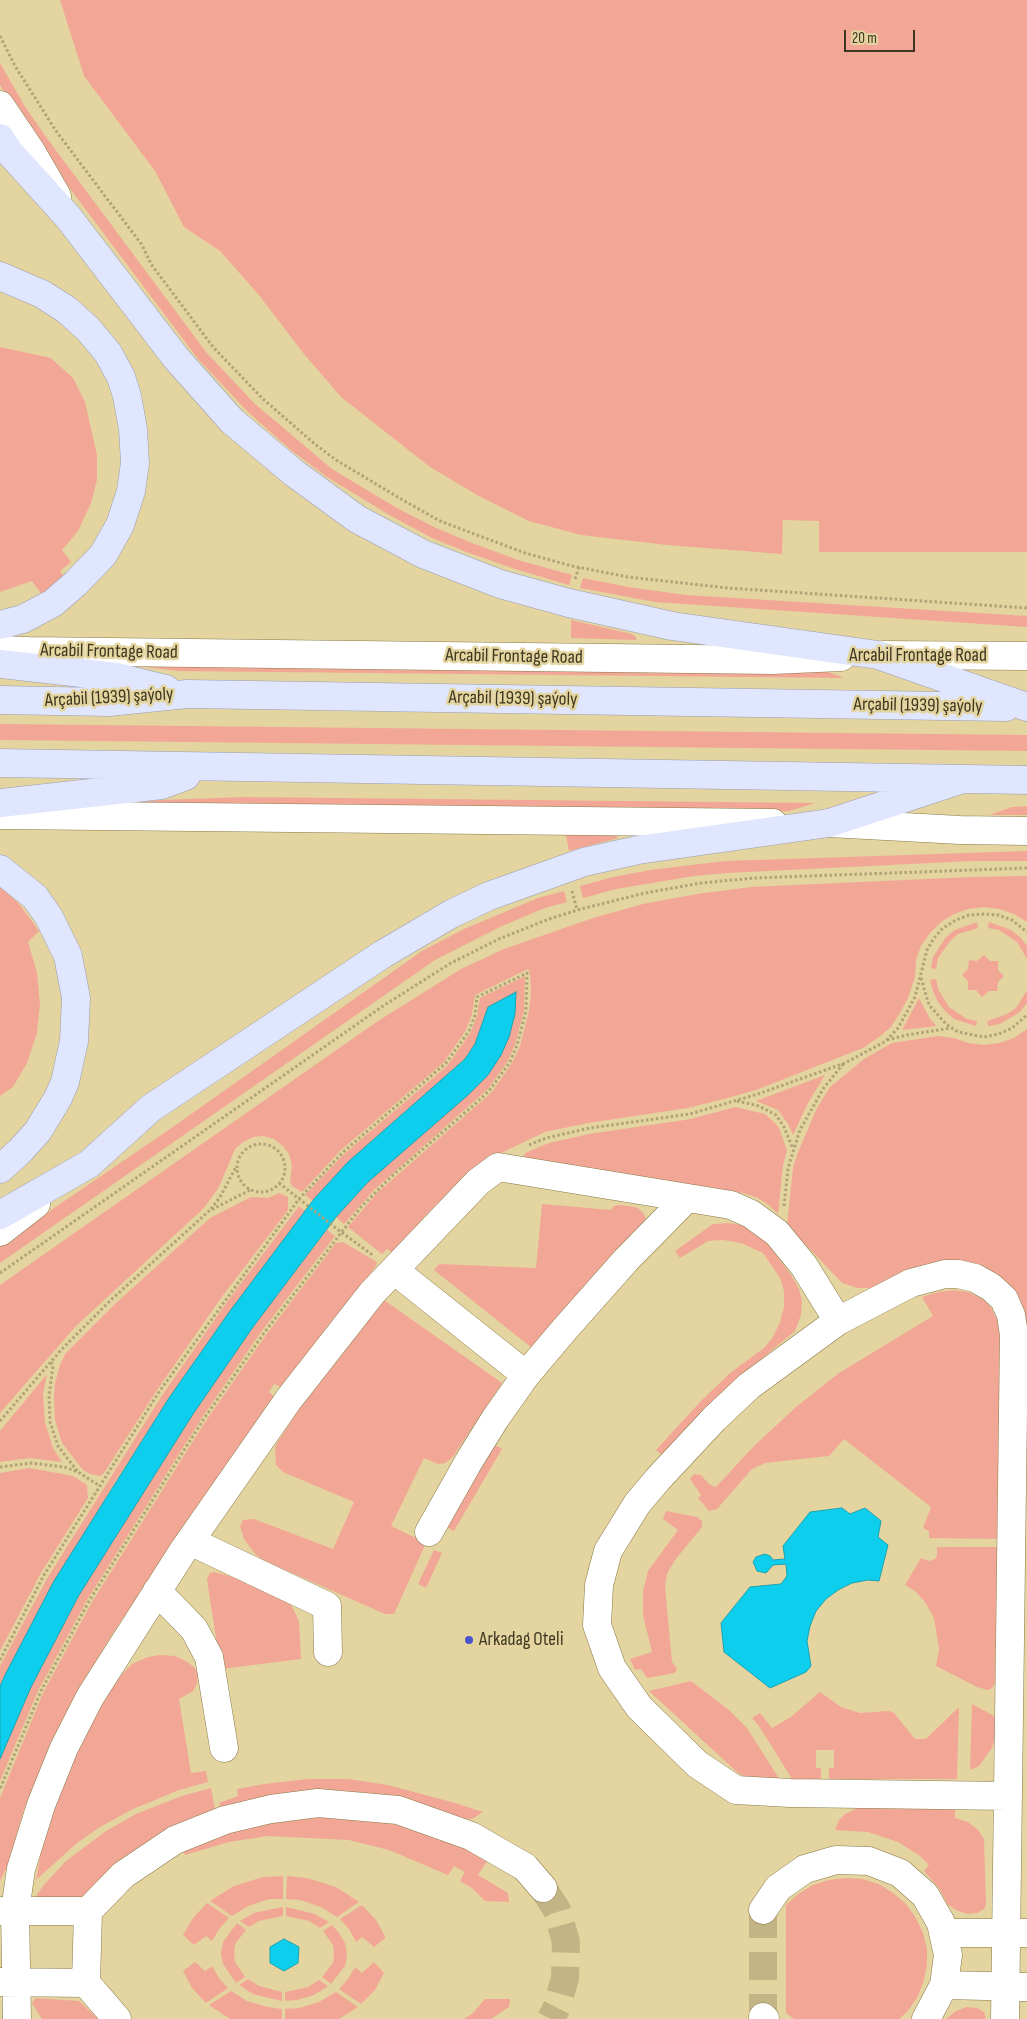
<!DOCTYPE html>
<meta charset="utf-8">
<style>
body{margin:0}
#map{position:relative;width:1027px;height:2019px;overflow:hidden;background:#e4d49f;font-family:"Sofia Sans Condensed",sans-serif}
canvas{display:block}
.scale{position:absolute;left:844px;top:30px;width:71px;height:22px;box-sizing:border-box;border:2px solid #3d3621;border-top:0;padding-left:6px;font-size:15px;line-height:18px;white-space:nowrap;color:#3d3621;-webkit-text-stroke:4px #e4d49f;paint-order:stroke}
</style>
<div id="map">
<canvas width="1027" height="2019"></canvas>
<div class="scale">20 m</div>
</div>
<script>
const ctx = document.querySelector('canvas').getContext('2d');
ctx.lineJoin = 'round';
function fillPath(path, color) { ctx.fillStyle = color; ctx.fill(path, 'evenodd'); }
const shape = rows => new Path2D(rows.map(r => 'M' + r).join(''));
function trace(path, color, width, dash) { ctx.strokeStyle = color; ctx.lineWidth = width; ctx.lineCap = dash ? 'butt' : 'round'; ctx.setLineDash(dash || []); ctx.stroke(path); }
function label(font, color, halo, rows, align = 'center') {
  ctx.font = font + ' "Sofia Sans Condensed",sans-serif'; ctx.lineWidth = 5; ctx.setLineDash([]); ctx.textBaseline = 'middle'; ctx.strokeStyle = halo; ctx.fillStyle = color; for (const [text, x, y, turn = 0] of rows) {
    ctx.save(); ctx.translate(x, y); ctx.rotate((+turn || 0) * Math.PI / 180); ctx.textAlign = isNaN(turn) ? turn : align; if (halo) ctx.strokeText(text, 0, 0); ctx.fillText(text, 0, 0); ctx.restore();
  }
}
fillPath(shape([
 [60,0,1027,0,1027,552,819,552,819,521,783,520,782,554,667,545,581,535,529,521,477,495,430,467,341,397,304,354,258,294,220,251,184,227,155,171,84,76],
 [0,63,24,105,46,137,206,352,255,404,332,469,395,507,436,528,472,543,518,560,572,575,569,585,515,569,469,553,432,538,391,516,327,477,292,451,248,412,198,359,62,178,16,112,0,85],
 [0,347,51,358,73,378,85,402,97,455,97,480,91,503,78,531,62,550,71,562,60,571,65,578,42,595,32,581,0,592],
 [583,578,628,587,686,595,1027,616,1027,627,655,602,580,588],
 [571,620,632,634,636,637,636,640,571,638],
 [135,666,818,668,844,678,178,671],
 [0,724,1027,735,1027,751,0,740],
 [244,797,815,803,789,811,767,812,106,805,106,802],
 [1027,806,1027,815,989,815,1012,807],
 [566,835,616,835,618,838,569,851],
 [1027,851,1027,861,972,861,727,873,694,876,616,889,583,898,580,886,613,877,650,870,725,861],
 [1027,876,1027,922,1014,914,999,909,984,907,968,909,954,914,941,922,930,933,921,946,916,960,915,977,908,998,900,1013,891,1027,879,1037,863,1048,756,1090,724,1099,688,1108,588,1123,545,1132,501,1153,464,1177,425,1216,394,1254,387,1249,382,1254,348,1227,377,1193,492,1092,512,1063,520,1046,529,1011,531,991,530,974,528,969,475,995,472,1014,466,1030,444,1062,340,1151,302,1192,292,1186,290,1181,292,1165,289,1154,283,1146,274,1139,264,1136,253,1137,243,1142,235,1149,219,1187,204,1208,76,1326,0,1413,0,1285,378,1021,461,969,504,949,593,918,643,904,697,894,751,887,971,877],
 [0,885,20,905,39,931,28,942,37,973,40,1004,37,1033,27,1063,13,1087,0,1096],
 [564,891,567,902,542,909,500,927,435,960,0,1263,0,1245,170,1129,422,951,464,929,538,898],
 [977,922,978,928,958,934,950,941,938,958,936,969,931,968,933,957,946,937,955,930],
 [989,922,1011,930,1021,938,1027,946,1027,959,1017,942,999,930,988,928],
 [984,955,990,961,998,961,998,970,1004,976,998,982,997,991,989,991,982,997,976,990,968,990,968,981,962,975,968,969,969,960,977,961],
 [525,976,524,1011,515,1044,508,1061,488,1089,374,1190,344,1224,336,1217,368,1182,501,1055,513,1023,516,1008,516,993,488,1007,475,1044,465,1059,450,1073,348,1162,313,1201,305,1195,343,1155,447,1066,471,1032,477,1015,480,998],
 [936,979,938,989,949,1007,967,1019,977,1021,976,1026,954,1019,945,1011,938,1002,933,991,930,980],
 [1027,990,1027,1003,1020,1012,1000,1024,988,1026,987,1021,1007,1014,1016,1008],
 [919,998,930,1019,937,1026,902,1030],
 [1027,1029,1027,1330,1025,1312,1018,1297,1001,1280,872,1288,857,1288,842,1283,787,1225,793,1168,798,1152,817,1108,830,1087,864,1059,892,1043,938,1036,954,1038,968,1043,984,1045,999,1043,1014,1038],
 [825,1075,808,1103,793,1135,788,1124,778,1110,756,1101],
 [735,1107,765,1114,775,1123,779,1128,787,1150,783,1166,778,1214,770,1206,758,1198,743,1193,525,1159,524,1156,525,1153,549,1143,589,1134,691,1119],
 [279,1193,288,1197,288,1210,221,1298,157,1390,104,1473,100,1476,90,1474,83,1470,62,1443,55,1420,54,1395,55,1383,60,1365,65,1354,115,1304,210,1218,251,1197,268,1198],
 [542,1204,611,1210,614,1206,619,1205,630,1206,638,1208,644,1214,646,1220,644,1225,532,1348,434,1270,439,1264,536,1268],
 [299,1206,305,1211,230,1311,169,1398,110,1490,0,1686,0,1666,48,1577,163,1394,227,1302],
 [728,1223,744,1225,757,1232,771,1248,791,1275,799,1289,802,1301,801,1315,795,1331,737,1379,664,1457,656,1450,700,1402,730,1373,764,1348,773,1337,780,1322,784,1307,784,1291,780,1278,763,1253,741,1243,723,1240,708,1241,680,1258,675,1251,713,1224],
 [327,1230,335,1236,261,1332,201,1419,87,1600,38,1691,0,1781,0,1759,31,1687,79,1595,193,1414,253,1327],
 [343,1242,377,1262,376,1266,280,1387,274,1384,269,1392,274,1396,111,1636,73,1700,46,1756,23,1813,9,1863,0,1881,0,1798,43,1693,92,1602,205,1422,266,1335,336,1243],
 [955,1290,968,1292,981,1298,990,1306,997,1319,1000,1332,997,1539,929,1538,929,1531,923,1528,931,1507,844,1439,829,1456,765,1463,752,1469,717,1509,709,1511,698,1498,701,1495,690,1479,694,1474,701,1475,708,1483,714,1487,717,1486,753,1447,796,1407,839,1373,933,1316,922,1297,938,1292],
 [384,1300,502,1383,452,1458,445,1463,438,1464,424,1458,391,1526,426,1543,394,1614,385,1614,265,1561,256,1555,244,1539,240,1526,243,1520,254,1519,333,1549,354,1502,283,1472,276,1465,275,1451,276,1445,304,1401],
 [47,1374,43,1394,45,1422,53,1448,62,1462,30,1458,0,1462,0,1431],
 [495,1445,502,1449,454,1531,447,1527],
 [30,1468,73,1476,87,1485,88,1498,41,1573,0,1651,0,1473],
 [666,1511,697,1517,702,1521,702,1527,675,1560,667,1574,665,1587,672,1662,677,1669,675,1673,647,1678,641,1669,635,1670,630,1659,652,1652,643,1615,643,1591,648,1571,678,1530,663,1519],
 [937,1547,997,1547,995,1683,992,1688,988,1690,977,1687,936,1666,939,1649,934,1618,925,1602,915,1591,905,1585,921,1558,929,1561,935,1559,937,1555],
 [434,1550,442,1553,426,1588,418,1584],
 [214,1572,233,1577,279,1596,291,1605,299,1621,301,1659,221,1669,208,1587,207,1579,210,1573],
 [160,1655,175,1656,186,1661,195,1668,198,1674,197,1684,193,1691,179,1699,191,1773,206,1771,208,1782,179,1790,131,1810,100,1827,77,1843,36,1880,42,1846,59,1793,83,1739,109,1691,123,1673,132,1664,148,1657],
 [691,1681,729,1710,747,1728,780,1780,748,1778,738,1773,649,1691],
 [820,1692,841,1707,860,1713,889,1711,894,1713,915,1739,926,1739,959,1707,957,1779,829,1779,829,1768,834,1768,834,1750,816,1750,816,1768,821,1768,821,1779,792,1779,759,1726,752,1718,760,1713,772,1728,791,1717],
 [972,1704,994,1716,996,1722,995,1738,992,1748,979,1766,970,1770],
 [308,1779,348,1779,388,1785,455,1803,483,1812,472,1819,464,1819,222,1812,219,1803,238,1796,237,1789,264,1784],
 [211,1788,215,1810,81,1903,34,1899,43,1886,66,1861,106,1831,136,1814,156,1806,182,1796],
 [862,1806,955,1806,955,1818,968,1822,978,1830,984,1839,986,1905,984,1909,977,1913,967,1914,956,1910,948,1905,939,1888,924,1871,929,1865,920,1856,898,1842,868,1832,835,1830,839,1820,845,1814],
 [311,1815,396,1823,472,1851,488,1860,478,1875,508,1893,509,1902,485,1901,472,1888,460,1881,465,1872,454,1866,448,1875,389,1850,349,1840,268,1836,229,1842,185,1855,183,1851,229,1831,268,1821],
 [283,1876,283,1899,269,1899,248,1906,232,1916,210,1901,234,1886,263,1877],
 [287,1876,307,1878,336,1887,359,1902,337,1917,321,1907,300,1900,286,1899],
 [845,1878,862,1879,879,1884,893,1893,906,1904,916,1918,923,1933,927,1949,927,1966,923,1983,917,1998,907,2012,899,2019,794,2019,786,2013,786,1905,798,1894,813,1885,829,1880],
 [207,1903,229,1918,220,1928,212,1941,206,1936,194,1945,183,1935,193,1918],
 [362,1905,376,1920,385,1936,385,1938,374,1947,362,1937,356,1942,349,1929,340,1919],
 [283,1907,283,1916,259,1921,249,1927,240,1921,254,1913],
 [286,1907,315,1914,329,1922,320,1928,309,1921,286,1916],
 [237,1923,246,1930,235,1944,234,1953,235,1962,245,1977,236,1983,223,1964,221,1953,223,1942],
 [332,1925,339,1933,345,1943,347,1955,345,1966,331,1984,322,1977,333,1963,334,1954,333,1945,323,1931],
 [195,1962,205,1971,212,1966,219,1978,228,1988,206,2003,192,1988,183,1971],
 [374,1962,384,1973,375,1990,361,2004,339,1989,348,1979,355,1967,362,1973],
 [248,1979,259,1986,282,1992,282,2001,253,1994,239,1985],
 [319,1980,328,1986,314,1995,297,2000,285,2001,285,1992,308,1987],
 [231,1991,247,2001,268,2007,282,2009,282,2019,230,2019,209,2005],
 [336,1992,358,2007,339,2019,285,2019,285,2009,299,2008,319,2002],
 [36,1998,79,2001,98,2019,42,2019,32,2003],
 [485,1999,510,1999,509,2007,491,2019,464,2019,473,2013],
 [967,2007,977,2008,984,2012,986,2019,946,2019,956,2011]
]), '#f2a796');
const water = shape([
 [516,992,515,1014,509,1037,501,1055,488,1075,468,1095,368,1182,336,1217,253,1327,193,1414,79,1595,31,1687,0,1759,0,1686,5,1675,54,1581,169,1398,230,1311,314,1199,348,1162,465,1059,475,1044,488,1007,516,992],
 [842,1508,850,1514,865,1508,881,1521,878,1537,888,1545,879,1581,868,1580,852,1583,838,1590,826,1599,816,1611,810,1626,807,1641,811,1666,806,1672,770,1688,724,1652,721,1623,750,1587,781,1584,787,1576,786,1564,773,1565,766,1573,757,1571,753,1562,756,1557,765,1554,770,1556,773,1560,785,1559,783,1546,810,1512,842,1508],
 [284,1939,299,1947,298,1963,284,1971,270,1963,270,1947,284,1939]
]);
fillPath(water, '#0dcfed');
trace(water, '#1ba1b0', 1);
trace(shape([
 [543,1888,557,1910,566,1942,565,1978,557,2007,551,2019],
 [763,1910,763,2017]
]), '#c3b486', 28, [28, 14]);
const minor = shape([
 [0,105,31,151,57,196],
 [0,650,28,651,773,660,841,657],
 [884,655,1027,656],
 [0,815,773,823],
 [829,823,960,830,1027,831],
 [0,1232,36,1204],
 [394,1270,526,1375],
 [429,1532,469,1461,495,1419,526,1375,564,1330,626,1260,686,1199],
 [190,1541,327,1606,328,1652],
 [157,1591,194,1629,209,1657,224,1748],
 [763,1910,778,1888,805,1869,836,1860,869,1861,900,1873,925,1895,941,1923,948,1955,944,1985,926,2019],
 [0,1911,88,1911],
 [943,1933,1027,1933],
 [0,1982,86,1983],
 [944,1985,1027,1987],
 [763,2017,765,2019],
 [17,2019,15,1911,21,1869,41,1805,64,1748,90,1697,183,1551,289,1399,372,1293,478,1182,498,1167,731,1205,751,1214,777,1233,804,1266,838,1321],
 [117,2019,86,1983,88,1911,123,1875,175,1840,225,1820,271,1809,318,1803,398,1810,471,1836,525,1867,543,1888],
 [1005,2019,1014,1335,1011,1315,1004,1299,991,1287,975,1278,958,1274,945,1274,911,1283,838,1321,749,1386,714,1419,658,1479,637,1504,608,1551,599,1585,597,1625,612,1668,639,1707,697,1764,736,1790,790,1793,1008,1796]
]);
const major = shape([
 [0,138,10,153,68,217,176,358,232,421,294,473,357,519,423,554,500,584,569,603,672,626,878,655,1027,707],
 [0,276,42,294,67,310,88,329,108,353,121,377,127,396,133,429,135,463,131,491,120,525,103,555,75,584,53,603,23,619,0,625],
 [0,664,117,677,166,689],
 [0,700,109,702,187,694,1006,707],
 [0,763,1027,780],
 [0,803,162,785,186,776],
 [0,869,35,897,49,917,68,956,76,998,74,1041,65,1082,58,1098,38,1131,20,1151,0,1169],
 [0,1215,89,1164,151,1108,383,954,451,914,489,896,584,862,638,850,829,823,963,779]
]);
trace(minor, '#887947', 29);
trace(major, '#999db0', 29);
trace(shape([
 [0,36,15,66,56,131,142,245,151,264,213,347,263,399,316,445,336,460,401,499,440,521,525,553,572,566,628,577,728,588,1027,608],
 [575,579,579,567],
 [572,891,577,910],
 [921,978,929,1005,946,1024,958,1032,984,1037,999,1034,1012,1028,1027,1015],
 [887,1040,907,1035,951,1028],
 [737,1101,759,1106,776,1115,784,1127,793,1149],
 '237 1168a24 24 0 1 1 48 0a24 24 0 1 1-48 0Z',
 [529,1145,546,1138,590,1128,690,1114,758,1094,845,1063,886,1041,898,1028,915,997,927,950,934,938,943,928,956,920,969,915,984,914,998,915,1012,920,1027,932],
 [279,1183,341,1232,374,1256],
 [784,1206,788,1168,800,1130,823,1089,844,1063],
 [211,1209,220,1197,236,1167],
 [0,1273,383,1006,451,963,499,939,549,919,581,909,645,893,701,883,755,878,1027,868],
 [51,1362,53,1366,49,1396,50,1422,58,1446,78,1472],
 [0,1421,61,1350,112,1299,209,1211,250,1190],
 [0,1467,31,1463,64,1467,78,1472,100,1486],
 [0,1660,44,1575,159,1392,299,1199,342,1153,446,1063,469,1031,475,1015,477,997,527,973,526,1011,517,1045,510,1062,489,1091,476,1103,392,1176,361,1207,264,1333,203,1420,89,1601,41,1691,0,1789]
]), '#b0a378', 3, [2.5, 2.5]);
trace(minor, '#fff', 28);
trace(major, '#dfe6fe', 28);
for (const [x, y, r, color] of [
 [469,1640,5,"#4855ca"]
]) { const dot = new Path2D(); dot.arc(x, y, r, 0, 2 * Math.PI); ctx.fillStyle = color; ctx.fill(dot); trace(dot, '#e4d49f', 2); }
label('19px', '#3d3621', '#e4d49f', [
 ["Arcabil Frontage Road",109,652,1],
 ["Arcabil Frontage Road",918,656],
 ["Arcabil Frontage Road",514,657,1],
 ["Arçabil (1939) şaýoly",109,698,-3],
 ["Arçabil (1939) şaýoly",513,699,1],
 ["Arçabil (1939) şaýoly",918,706,1]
]);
label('19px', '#3d3621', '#e4d49f', [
 ["Arkadag Oteli",479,1640]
], 'left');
</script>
